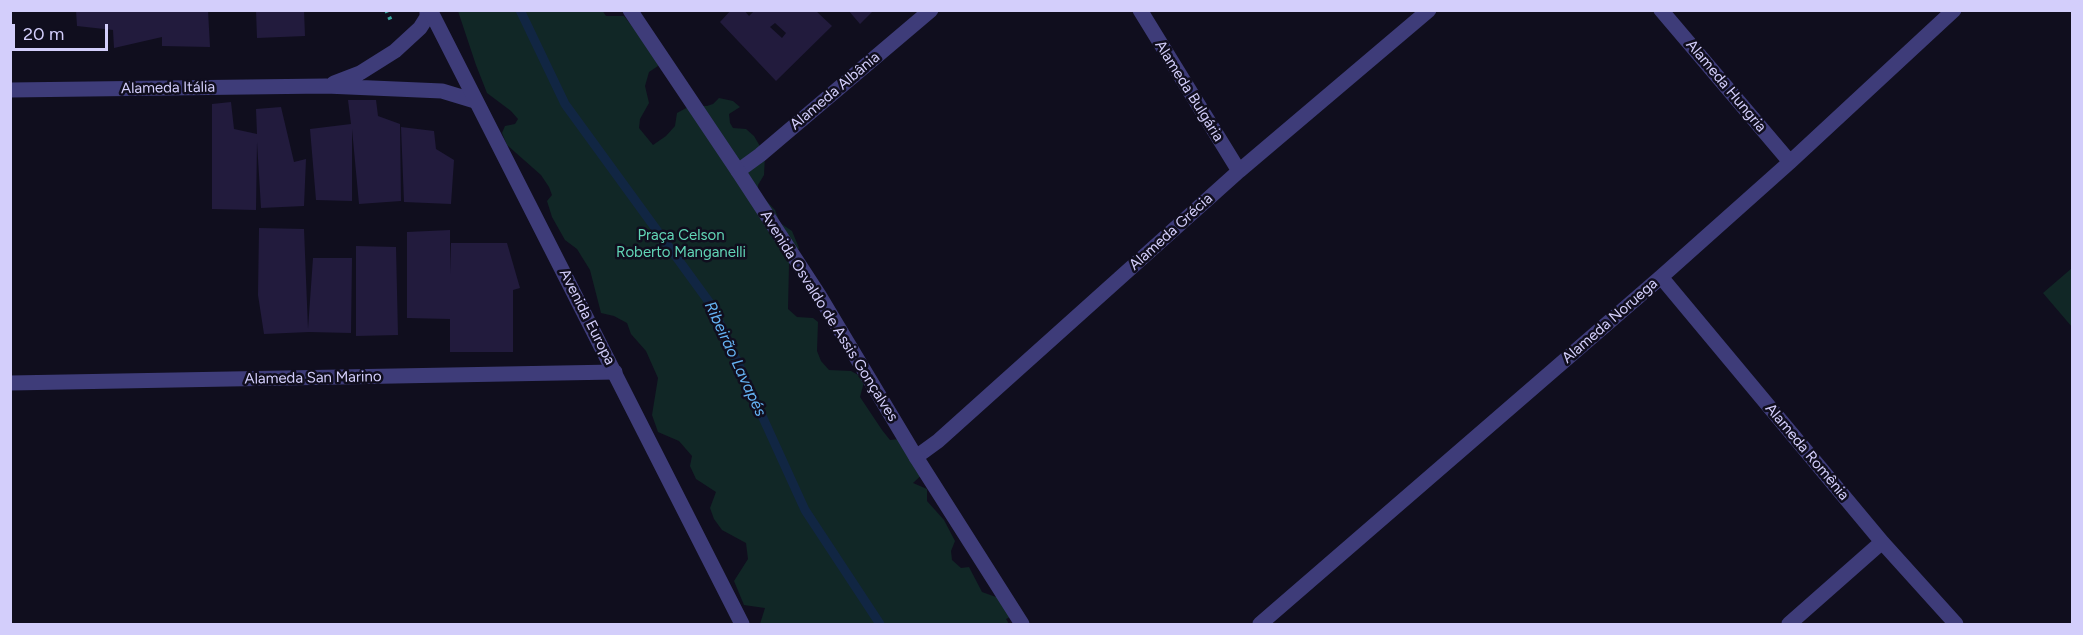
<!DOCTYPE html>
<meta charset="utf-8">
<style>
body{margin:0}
#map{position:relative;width:2083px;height:635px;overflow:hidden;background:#100e1e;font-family:Figtree,sans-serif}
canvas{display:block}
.frame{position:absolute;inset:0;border:12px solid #d3cefb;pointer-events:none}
.scale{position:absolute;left:12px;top:24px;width:96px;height:27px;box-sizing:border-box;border:3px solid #d3cefb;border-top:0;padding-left:8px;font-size:18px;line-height:21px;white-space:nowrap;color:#d3cefb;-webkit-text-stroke:4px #100e1e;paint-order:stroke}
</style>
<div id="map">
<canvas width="2083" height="635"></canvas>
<div class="frame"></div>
<div class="scale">20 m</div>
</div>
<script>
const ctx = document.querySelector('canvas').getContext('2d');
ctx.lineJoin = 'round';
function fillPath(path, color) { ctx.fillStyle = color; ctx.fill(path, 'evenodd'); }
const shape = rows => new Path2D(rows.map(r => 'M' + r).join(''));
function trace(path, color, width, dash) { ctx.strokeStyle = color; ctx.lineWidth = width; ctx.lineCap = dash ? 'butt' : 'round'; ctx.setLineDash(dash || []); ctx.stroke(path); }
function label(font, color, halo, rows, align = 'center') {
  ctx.font = font + ' Figtree,sans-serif'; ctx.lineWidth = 5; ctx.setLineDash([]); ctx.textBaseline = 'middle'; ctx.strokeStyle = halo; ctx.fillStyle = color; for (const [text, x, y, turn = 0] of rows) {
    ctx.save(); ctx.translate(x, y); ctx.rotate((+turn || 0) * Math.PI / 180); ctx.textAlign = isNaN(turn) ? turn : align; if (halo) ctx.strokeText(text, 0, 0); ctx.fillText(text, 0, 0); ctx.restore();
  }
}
fillPath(shape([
 [602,10,606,16,624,16,657,58,658,66,649,72,645,86,649,103,640,119,639,128,653,145,666,136,675,126,677,113,690,106,707,106,713,104,719,98,733,101,740,107,729,114,730,123,733,128,746,129,754,136,765,155,764,175,758,185,758,192,775,210,780,223,792,231,799,248,789,264,788,309,797,317,813,318,818,322,817,351,821,361,829,370,851,371,860,376,864,382,860,397,882,430,890,440,899,439,928,469,913,483,927,489,927,501,944,520,955,541,951,551,952,560,961,568,969,567,982,592,996,597,1011,599,1021,612,1006,619,1009,624,760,624,765,608,744,605,734,581,748,559,746,543,722,530,714,519,710,508,716,492,696,479,690,466,692,456,679,441,658,432,652,415,658,378,646,351,631,334,627,323,614,316,601,313,590,270,577,249,565,240,552,217,547,201,552,195,549,187,541,175,507,145,502,133,505,126,515,124,518,119,511,111,487,93,476,65,458,11],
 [2072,268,2072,327,2043,293]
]), '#112726');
trace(shape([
 [520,10,565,104,712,306,805,510,880,624]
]), '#112643', 9);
fillPath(shape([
 [76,10,208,10,210,47,162,46,162,37,114,48,113,30,77,26],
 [256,10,304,10,305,36,257,38],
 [731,10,744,10,749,16,755,10,815,10,832,26,776,81,720,22],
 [775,23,786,33,782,38,770,27],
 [848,10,874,10,860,24],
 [348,100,376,100,378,116,400,124,401,201,359,204,352,129,352,201,316,200,310,129,351,124],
 [231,102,234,129,257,134,256,109,281,107,294,162,306,159,304,206,261,208,257,142,256,210,212,209,212,104],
 [401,127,434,131,436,149,454,160,451,204,404,202],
 [259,228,304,229,308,329,313,258,352,258,351,333,309,332,264,334,258,295],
 [450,230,450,274,451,243,507,243,520,288,513,290,513,352,450,352,450,319,407,318,407,232],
 [356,246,396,247,398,335,356,336]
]), '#221b3d');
trace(shape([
 [386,10,392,23]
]), '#37a79f', 4, [3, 4.5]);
trace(shape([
 [1140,10,1239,171],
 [1661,10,1790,162],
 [334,83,360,73,395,51,420,28,427,17,427,10],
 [10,90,326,86,442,91,475,101],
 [738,171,760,155,931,10],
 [1661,277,1882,542,1956,624],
 [10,383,615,372],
 [916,457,938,441,1239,171,1429,10],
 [1260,624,1661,277,1790,162,1954,10],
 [1789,624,1882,542]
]), '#3e3c79', 15);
trace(shape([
 [430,10,742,624],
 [630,10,738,171,819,295,916,457,1022,624]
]), '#3e3c79', 15);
label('15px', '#d3cefb', '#100e1e', [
 ["Alameda Hungria",1726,86,50],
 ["Alameda Itália",168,88,-1],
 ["Alameda Albânia",835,91,-40],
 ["Alameda Bulgária",1189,91,58],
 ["Alameda Grécia",1171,232,-42],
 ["Avenida Osvaldo de Assis Gonçalves",829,316,58],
 ["Avenida Europa",587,317,63],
 ["Alameda Noruega",1610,321,-41],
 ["Alameda San Marino",313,378,-1],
 ["Alameda Romênia",1807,452,50]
]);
label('15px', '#61d5b6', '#100e1e', [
 ["Praça Celson",681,236],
 ["Roberto Manganelli",681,253]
]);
label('italic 16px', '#65b3f3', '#100e1e', [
 ["Ribeirão Lavapés",735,359,65]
]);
</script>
